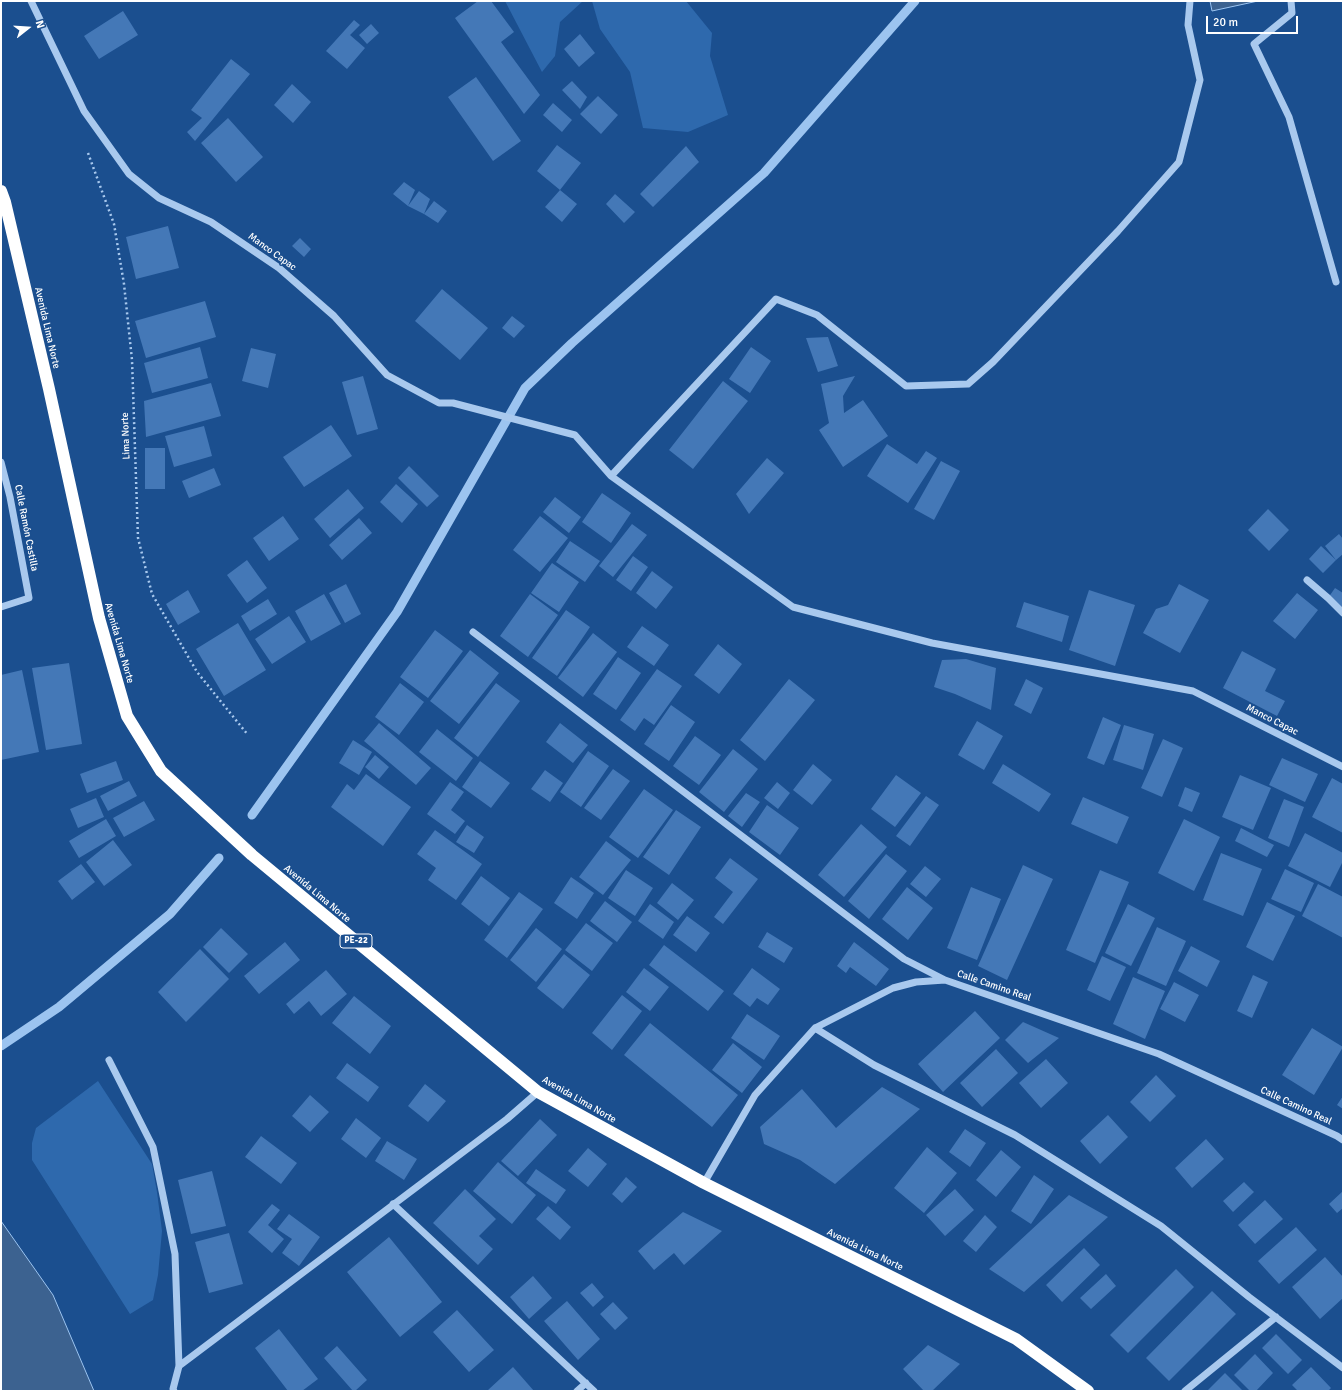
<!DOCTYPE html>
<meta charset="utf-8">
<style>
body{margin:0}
#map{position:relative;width:1344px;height:1392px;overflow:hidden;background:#1b4f8f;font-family:Signika,sans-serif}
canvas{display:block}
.frame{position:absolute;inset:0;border:2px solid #fff;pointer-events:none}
.north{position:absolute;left:8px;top:8px;width:40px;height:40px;-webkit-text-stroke:3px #1b4f8f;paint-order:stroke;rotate:73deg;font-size:11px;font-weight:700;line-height:16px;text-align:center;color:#fff}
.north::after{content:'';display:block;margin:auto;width:14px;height:18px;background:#fff;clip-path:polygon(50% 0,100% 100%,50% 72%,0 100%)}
.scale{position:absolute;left:1206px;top:16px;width:92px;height:18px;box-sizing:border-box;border:2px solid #fff;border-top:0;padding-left:5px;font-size:12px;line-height:14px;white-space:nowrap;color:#fff;-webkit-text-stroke:3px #1b4f8f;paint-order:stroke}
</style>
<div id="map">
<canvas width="1344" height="1392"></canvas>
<div class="frame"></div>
<div class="north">N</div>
<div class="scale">20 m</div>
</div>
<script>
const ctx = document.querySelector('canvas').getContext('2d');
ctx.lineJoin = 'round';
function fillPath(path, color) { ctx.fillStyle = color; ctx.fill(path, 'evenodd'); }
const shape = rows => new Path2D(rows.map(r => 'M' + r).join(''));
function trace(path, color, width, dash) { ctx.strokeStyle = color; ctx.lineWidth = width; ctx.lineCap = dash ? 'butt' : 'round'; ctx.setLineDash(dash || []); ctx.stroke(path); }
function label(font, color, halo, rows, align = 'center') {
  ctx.font = font + ' Signika,sans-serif'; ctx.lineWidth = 3; ctx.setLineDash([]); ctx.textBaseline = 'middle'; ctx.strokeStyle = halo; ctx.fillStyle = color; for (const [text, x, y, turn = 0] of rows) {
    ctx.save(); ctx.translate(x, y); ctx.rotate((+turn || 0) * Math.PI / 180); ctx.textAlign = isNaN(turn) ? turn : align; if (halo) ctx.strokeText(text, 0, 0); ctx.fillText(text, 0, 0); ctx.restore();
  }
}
fillPath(shape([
 [505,1,583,1,560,22,555,56,542,72],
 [592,1,686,1,712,33,710,56,728,115,688,132,643,128,630,72,600,29],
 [98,1081,152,1164,157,1192,162,1231,158,1275,153,1300,130,1314,32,1160,32,1143,36,1128]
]), '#2e69ad');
const water = shape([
 [1210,1,1258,1,1212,11,1210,1],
 [1,1221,53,1295,94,1391,1,1391,1,1221]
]);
fillPath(water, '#3c6290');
trace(water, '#9cc4f0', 1);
trace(shape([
 [252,815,397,612,525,388,572,343,764,173,915,1],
 [1,1046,59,1007,170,914,219,858]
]), '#9cc4f0', 9);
fillPath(shape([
 [478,1,491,1,514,32,501,42,540,95,524,114,455,18],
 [123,11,138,35,99,59,84,36],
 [354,20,360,25,350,35,365,48,347,69,326,51],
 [371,24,379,33,367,44,359,35],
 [580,34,595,53,579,67,564,49],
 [231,59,250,74,195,141,187,132,202,118,191,110],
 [476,77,521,141,493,161,448,97],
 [572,81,587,97,580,109,562,90],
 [292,84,311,102,293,123,274,105],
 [598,96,618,115,601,134,580,114],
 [553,103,572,120,562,132,543,115],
 [228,118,263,157,236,182,201,143],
 [557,145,581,163,560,190,577,204,562,222,545,207,560,190,537,171],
 [686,146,699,162,653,207,640,194],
 [404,182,415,190,408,206,419,191,430,199,424,214,408,206,393,194],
 [615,194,635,212,624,223,606,204],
 [434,201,447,211,438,223,424,214],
 [168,226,179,268,136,279,126,237],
 [300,238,311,249,304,257,292,246],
 [442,289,488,328,460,360,415,321],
 [205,301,216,337,146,358,135,321],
 [512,316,525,326,514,338,502,328],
 [828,337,838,366,818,372,806,338],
 [200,347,208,378,152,393,144,363],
 [751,347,771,361,750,393,729,379],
 [251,348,276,354,268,388,242,381],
 [363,376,378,429,357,435,342,382],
 [855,376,843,396,844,413,863,400,888,436,843,467,819,430,829,423,821,384],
 [723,381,748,401,693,469,669,450],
 [211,383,221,416,146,437,144,401],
 [331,425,352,456,304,487,283,457],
 [204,426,212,456,174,467,165,436],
 [887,444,917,464,926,451,937,458,908,503,867,476],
 [145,448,165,448,165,489,145,489],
 [767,458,784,473,749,514,736,494],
 [941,461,960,471,934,520,914,509],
 [409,466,439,496,427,507,398,478],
 [214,468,221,485,189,498,182,481],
 [396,484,418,504,402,523,380,502],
 [348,489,364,508,330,538,314,519],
 [602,493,631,513,611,543,582,522],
 [555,497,581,517,569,533,543,512],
 [1268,509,1289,530,1269,551,1248,530],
 [283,516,299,539,269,561,253,538],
 [540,516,568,538,540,572,513,550],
 [359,518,372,533,342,560,329,545],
 [632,524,647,535,613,577,599,566],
 [1339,534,1343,539,1343,554,1336,560,1325,546],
 [570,541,600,561,585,582,556,562],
 [1321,546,1336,560,1323,573,1309,559],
 [633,556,648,567,631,591,616,580],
 [247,560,267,588,247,603,227,575],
 [552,563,579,582,559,612,531,593],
 [652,571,673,587,656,609,636,593],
 [346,584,361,614,345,623,329,593],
 [1179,584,1209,600,1180,653,1143,633,1156,609,1168,605],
 [1335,588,1343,593,1343,613,1328,598],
 [188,590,200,612,178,625,166,604],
 [1089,590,1135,605,1115,666,1069,650],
 [1297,593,1318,610,1295,639,1273,621],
 [324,594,341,624,311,641,295,611],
 [530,594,558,615,528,657,500,636],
 [268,599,277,614,250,631,241,616],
 [1024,602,1069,616,1062,642,1016,627],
 [566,610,590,627,557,676,532,658],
 [289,616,306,642,272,664,255,639],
 [238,623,266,670,224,696,196,649],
 [642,626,669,645,654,666,627,647],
 [435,630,463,651,428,698,400,677],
 [593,633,617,652,583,697,558,678],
 [718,644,742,664,719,694,694,675],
 [470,650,499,673,459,724,430,701],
 [1242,651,1276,669,1265,691,1285,701,1277,716,1223,688],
 [618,657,641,673,616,710,593,694],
 [966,659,996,668,991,710,955,694,934,687,942,660],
 [69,663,82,744,46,750,32,668],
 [657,669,682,686,654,725,644,718,635,731,620,720],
 [22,670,39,752,1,760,1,675],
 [789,679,815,700,765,761,740,740],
 [1026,679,1043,688,1031,714,1014,705],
 [400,683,424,702,399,735,375,717],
 [496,683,520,701,478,757,454,738],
 [671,705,695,722,669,761,644,744],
 [1103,717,1121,725,1104,765,1087,758],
 [977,721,1003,736,984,770,958,755],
 [379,723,431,768,416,785,364,741],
 [560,723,588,745,573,763,546,742],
 [1124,725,1154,734,1143,770,1113,760],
 [437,729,473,758,456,781,419,752],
 [695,736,721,755,699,785,673,766],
 [1163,739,1183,748,1162,797,1141,788],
 [353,740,372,752,359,775,339,763],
 [733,749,758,769,724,812,699,792],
 [588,751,609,766,581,807,560,792],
 [375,755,389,767,379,779,365,767],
 [1282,758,1318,774,1305,802,1269,785],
 [116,761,123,780,87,793,80,774],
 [480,761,510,783,491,808,462,787],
 [813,764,832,780,812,805,793,790],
 [1003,764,1051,794,1039,812,992,783],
 [613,769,630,781,601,820,584,808],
 [545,770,563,783,550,802,531,789],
 [366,774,411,807,383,846,331,807,347,784,354,790],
 [896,775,921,793,895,827,871,809],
 [1240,775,1271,788,1253,830,1222,817],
 [1332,778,1343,784,1343,833,1312,817],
 [129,781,137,796,108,811,100,796],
 [450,782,464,792,451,810,465,821,455,834,427,814],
 [777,782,790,793,778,809,764,798],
 [1185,787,1200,793,1192,812,1178,806],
 [644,789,673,810,638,858,609,837],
 [746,793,760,802,742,827,728,816],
 [926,796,939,805,910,846,896,836],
 [1083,797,1129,817,1117,844,1071,824],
 [96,798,104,817,78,828,70,809],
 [1284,799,1304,807,1289,847,1268,838],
 [144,801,155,820,124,837,113,818],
 [767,805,799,828,780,855,749,832],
 [676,810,701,827,669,875,643,857],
 [106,819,116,836,79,858,69,841],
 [1184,819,1220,837,1194,891,1158,873],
 [861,824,887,847,844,897,818,875],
 [467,825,484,837,474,853,456,842],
 [1241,828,1274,845,1267,857,1235,841],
 [435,830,482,864,456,900,428,880,436,868,417,854],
 [1305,833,1343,853,1343,861,1330,887,1288,866],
 [113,840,132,865,104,886,86,862],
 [606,841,631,860,603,895,579,877],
 [1221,853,1262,869,1243,916,1203,900],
 [886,854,907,871,869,919,848,901],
 [730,858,758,879,723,924,714,917,733,892,715,878],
 [81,864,95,882,72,900,58,881],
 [1023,865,1053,879,1007,980,978,966],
 [925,866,941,879,926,897,910,884],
 [1285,869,1314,883,1301,912,1271,899],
 [626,870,653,888,635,916,608,898],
 [1100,870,1129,882,1095,963,1066,950],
 [481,876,510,898,489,926,461,904],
 [571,877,594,893,577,919,554,903],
 [672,883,694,900,678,920,657,903],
 [1318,884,1343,897,1343,938,1302,916],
 [907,887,933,908,908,940,882,919],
 [971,887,1001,899,977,960,947,948],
 [519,892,543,909,507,958,484,940],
 [605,901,632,922,617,942,590,921],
 [1267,902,1295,916,1273,961,1246,947],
 [650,904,674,922,663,939,638,921],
 [1128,904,1155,918,1131,966,1105,953],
 [687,916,710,933,696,952,673,935],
 [586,923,613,943,592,971,565,950],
 [1157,927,1186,941,1166,986,1137,973],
 [221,928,248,954,229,973,203,947],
 [536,928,562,949,536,982,510,960],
 [767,932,793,948,784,963,758,947],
 [285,942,300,960,259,994,244,976],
 [854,942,889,969,876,986,850,967,846,973,837,966],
 [664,945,724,991,708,1011,649,965],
 [1191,946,1220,961,1207,987,1178,971],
 [200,949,229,979,186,1022,158,992],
 [564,954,590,975,563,1009,537,988],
 [1102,956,1126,967,1110,1001,1087,990],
 [644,968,669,987,650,1011,626,992],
 [752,968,780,989,768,1005,757,998,750,1007,733,994],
 [326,970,347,994,321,1016,309,1001,294,1014,286,1004],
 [1253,975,1268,982,1252,1018,1237,1011],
 [1133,977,1165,991,1145,1039,1113,1024],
 [1174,982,1199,995,1185,1022,1160,1009],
 [622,995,642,1011,612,1050,592,1033],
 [354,996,391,1026,370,1054,332,1023],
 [975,1011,1000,1038,943,1092,918,1064],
 [747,1014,780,1036,764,1060,731,1038],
 [1023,1022,1059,1038,1028,1063,1005,1040],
 [650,1023,738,1095,712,1127,624,1055],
 [1312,1028,1343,1047,1314,1095,1282,1075],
 [733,1043,762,1067,742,1093,712,1070],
 [996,1049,1018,1073,982,1107,960,1083],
 [1046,1059,1068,1083,1041,1108,1019,1083],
 [347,1063,379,1087,368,1102,336,1078],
 [1156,1075,1176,1096,1150,1122,1130,1102],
 [425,1084,446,1101,428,1122,408,1106],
 [882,1087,920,1109,835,1184,800,1160,764,1144,760,1127,802,1089,836,1128],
 [310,1095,329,1112,310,1132,292,1116],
 [1343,1096,1343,1109,1337,1105],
 [1108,1115,1128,1137,1100,1164,1080,1141],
 [356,1118,381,1138,366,1158,341,1139],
 [540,1119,557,1135,518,1176,501,1161],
 [965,1129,986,1143,970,1167,949,1152],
 [261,1136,297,1163,281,1184,245,1157],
 [1206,1139,1224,1159,1192,1188,1175,1168],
 [387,1141,417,1159,404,1180,375,1161],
 [927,1147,957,1173,924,1213,894,1188],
 [588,1148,607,1164,588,1187,568,1171],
 [1001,1150,1021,1167,996,1197,976,1180],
 [498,1162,536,1195,512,1224,473,1191],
 [536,1169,566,1190,556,1204,526,1183],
 [212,1171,226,1226,191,1234,178,1180],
 [1034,1175,1054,1189,1031,1224,1011,1211],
 [626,1177,637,1187,622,1203,612,1194],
 [1244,1182,1254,1192,1233,1212,1223,1201],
 [465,1189,496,1219,479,1236,493,1249,478,1265,433,1223],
 [955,1189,974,1210,945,1236,926,1215],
 [1343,1191,1343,1208,1337,1213,1329,1204],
 [1069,1195,1108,1217,1024,1292,989,1269],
 [1265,1200,1283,1219,1255,1244,1238,1225],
 [272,1204,280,1210,268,1225,284,1239,272,1253,248,1232],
 [548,1206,571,1227,560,1240,536,1219],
 [683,1212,722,1231,684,1265,674,1253,654,1270,638,1251],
 [289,1214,320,1237,299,1266,282,1253,292,1239,277,1229],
 [985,1215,997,1227,976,1252,963,1241],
 [1296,1227,1317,1250,1279,1284,1258,1261],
 [229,1233,243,1284,209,1293,195,1242],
 [389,1237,442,1302,400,1337,347,1272],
 [1084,1248,1100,1265,1062,1302,1046,1285],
 [1325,1257,1343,1277,1343,1298,1320,1319,1292,1287],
 [1176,1269,1194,1287,1128,1353,1110,1335],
 [1106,1274,1116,1286,1091,1309,1080,1298],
 [533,1276,552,1298,529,1319,510,1297],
 [592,1283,604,1297,593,1307,580,1293],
 [1212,1291,1236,1314,1169,1381,1146,1358],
 [567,1301,600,1339,578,1360,544,1321],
 [613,1302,628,1318,615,1330,600,1314],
 [457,1310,494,1350,469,1372,433,1332],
 [279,1329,318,1379,302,1391,288,1391,255,1348],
 [1276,1334,1302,1360,1288,1374,1262,1348],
 [928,1345,960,1364,932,1391,924,1391,903,1369],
 [337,1346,367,1380,355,1391,353,1391,324,1358],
 [1255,1354,1273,1373,1256,1391,1250,1391,1234,1375],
 [513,1367,534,1391,489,1391,488,1390],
 [1311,1367,1331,1388,1328,1391,1298,1391,1292,1385],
 [1225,1373,1243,1391,1207,1391]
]), '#4478b7');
trace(shape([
 [88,153,114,224,124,284,132,360,138,538,152,594,197,672,248,735]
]), '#a9c9ee', 2.5, [2, 3]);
trace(shape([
 [31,1,84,111,129,174,159,198,211,222,279,268,334,316,387,375,439,403,453,403,575,435,611,476,793,607,932,643,1193,691,1343,767],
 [1291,1,1292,13,1254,44,1289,117,1336,282],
 [1,462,10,497,29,598,1,607],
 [611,476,776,299,817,315,906,386,968,384,993,362,1118,231,1179,162,1200,80,1188,25,1190,1],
 [1307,580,1328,598,1343,613],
 [473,632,904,959,945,980],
 [815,1028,874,1065,1015,1135,1161,1226,1249,1297,1343,1368],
 [109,1060,153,1147,175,1254,179,1366,173,1389,174,1391],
 [704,1183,755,1095,815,1028,893,988,916,982,945,980,1159,1054,1337,1136,1343,1140],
 [393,1204,594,1391],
 [179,1366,507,1119,538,1092],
 [577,1391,586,1383],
 [1185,1391,1276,1317]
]), '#a9c9ee', 7);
trace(shape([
 [1,191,5,202,49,389,99,618,127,716,161,771,252,855,538,1092,704,1183,1016,1339,1088,1391]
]), '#fff', 12);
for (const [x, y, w] of [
 [356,941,32]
]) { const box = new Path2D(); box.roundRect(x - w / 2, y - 7, w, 14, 3); ctx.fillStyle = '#1b4f8f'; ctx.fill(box); trace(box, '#fff', 1); }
label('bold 9px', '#fff', null, [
 ["PE-22",356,941]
]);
label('10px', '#fff', '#1b4f8f', [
 ["Manco Capac",272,252,36],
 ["Avenida Lima Norte",47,328,77],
 ["Lima Norte",126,436,-92],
 ["Calle Ramón Castilla",26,528,79],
 ["Avenida Lima Norte",119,643,74],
 ["Manco Capac",1272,720,27],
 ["Avenida Lima Norte",317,894,40],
 ["Calle Camino Real",994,986,19],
 ["Avenida Lima Norte",579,1100,30],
 ["Calle Camino Real",1296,1106,25],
 ["Avenida Lima Norte",865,1250,26]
]);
</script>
